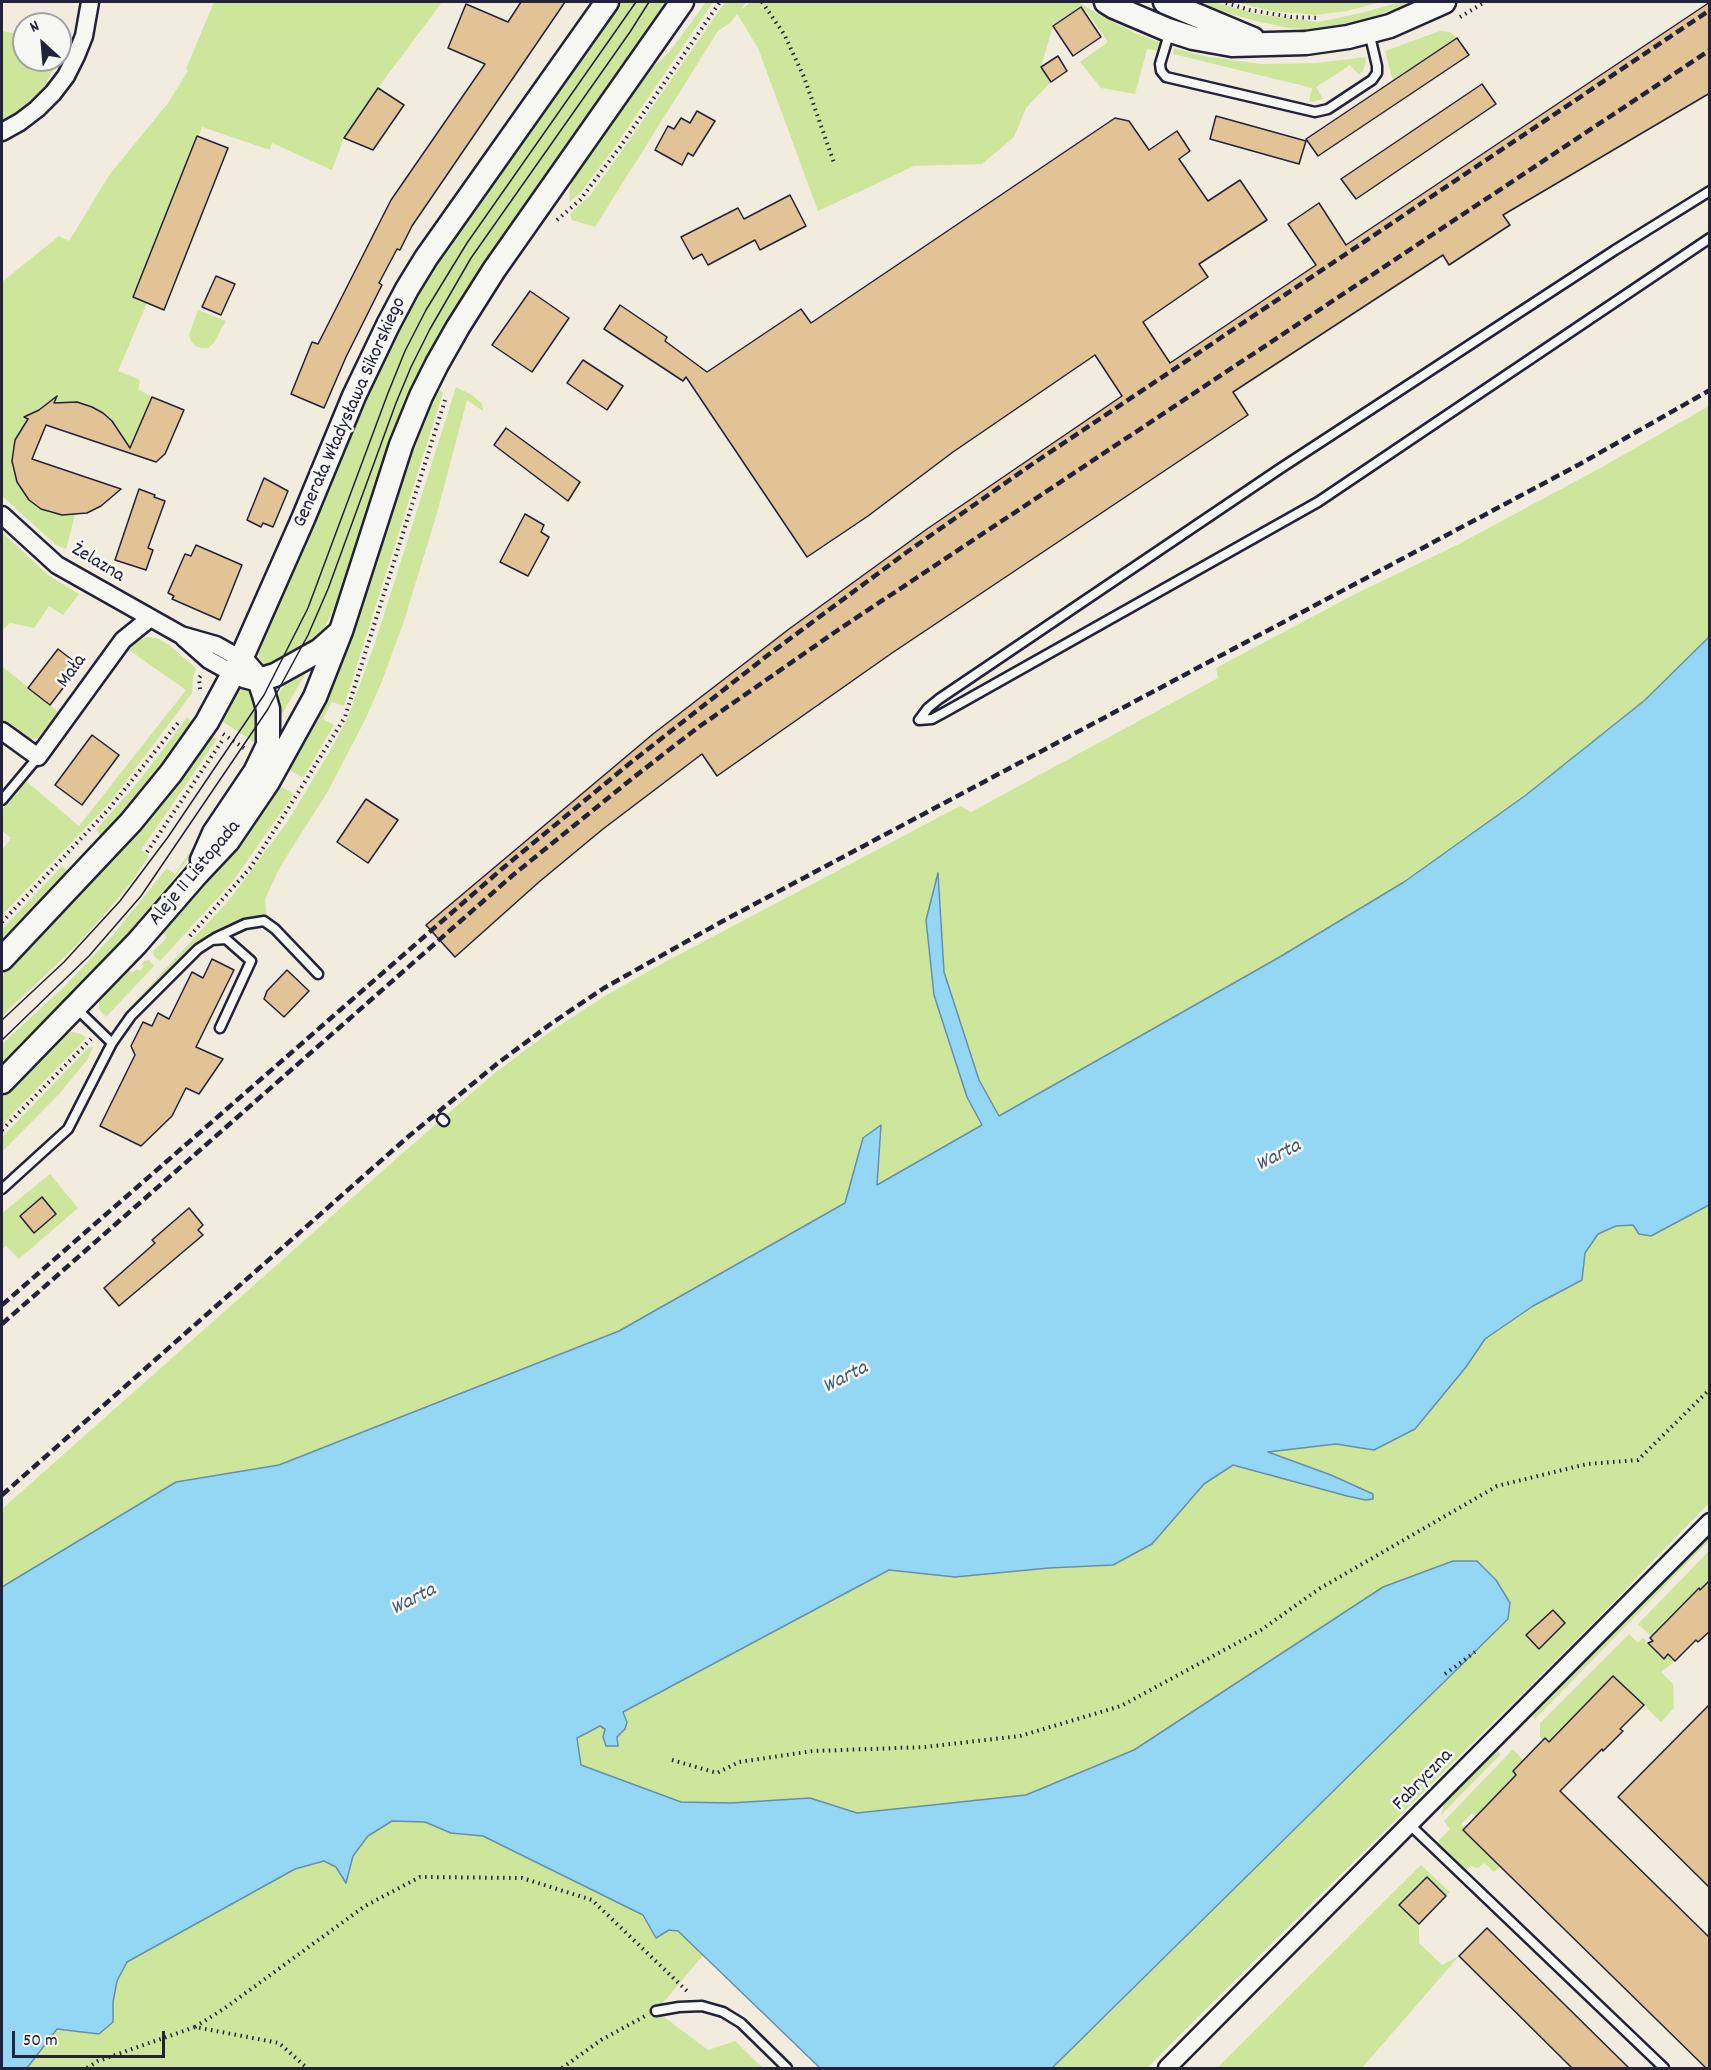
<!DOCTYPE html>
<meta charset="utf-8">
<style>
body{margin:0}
#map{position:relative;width:1711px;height:2070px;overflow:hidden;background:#f2ecdf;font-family:Dekko,sans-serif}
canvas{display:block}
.frame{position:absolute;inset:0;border:3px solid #22223b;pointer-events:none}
.north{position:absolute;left:12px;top:12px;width:60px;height:60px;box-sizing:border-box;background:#f6f6f2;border:2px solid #a1a1a9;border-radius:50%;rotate:334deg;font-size:16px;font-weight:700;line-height:24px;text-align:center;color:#22223b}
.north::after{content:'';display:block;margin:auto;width:21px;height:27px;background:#22223b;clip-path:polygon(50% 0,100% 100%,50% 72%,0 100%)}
.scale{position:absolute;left:12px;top:2031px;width:153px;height:27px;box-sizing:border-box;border:3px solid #22223b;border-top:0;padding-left:8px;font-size:18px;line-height:21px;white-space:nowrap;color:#22223b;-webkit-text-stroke:4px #f6f6f2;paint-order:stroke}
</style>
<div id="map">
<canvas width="1711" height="2070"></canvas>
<div class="frame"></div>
<div class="north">N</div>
<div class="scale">50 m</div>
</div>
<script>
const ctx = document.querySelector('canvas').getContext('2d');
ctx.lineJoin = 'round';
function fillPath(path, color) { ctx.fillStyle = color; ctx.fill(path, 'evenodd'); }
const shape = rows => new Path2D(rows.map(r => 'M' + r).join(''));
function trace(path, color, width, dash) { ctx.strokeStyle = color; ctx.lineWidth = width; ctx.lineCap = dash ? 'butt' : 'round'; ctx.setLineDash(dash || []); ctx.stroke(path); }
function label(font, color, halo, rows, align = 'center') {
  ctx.font = font + ' Dekko,sans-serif'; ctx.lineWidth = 5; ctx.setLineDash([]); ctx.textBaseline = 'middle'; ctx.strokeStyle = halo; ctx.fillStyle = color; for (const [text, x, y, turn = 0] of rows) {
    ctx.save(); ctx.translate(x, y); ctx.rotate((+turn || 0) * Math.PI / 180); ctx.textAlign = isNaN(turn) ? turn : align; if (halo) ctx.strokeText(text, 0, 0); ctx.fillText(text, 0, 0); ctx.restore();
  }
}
fillPath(shape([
 [214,2,442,2,378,88,344,138,332,170,272,143,270,150,202,127,134,297,147,303,118,371,138,379,140,382,138,389,152,397,146,411,155,442,147,460,125,451,119,431,103,413,92,407,77,402,56,403,39,410,24,424,15,440,12,455,12,467,17,482,25,495,34,504,50,513,75,515,66,549,55,544,2,496,2,282,59,236,69,241,110,174,168,103,188,71,186,69],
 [620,2,667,2,475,278,432,347,416,380,388,449,337,602,322,633,318,639,278,662,267,665,263,664,258,655,366,394,404,317,423,284],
 [706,2,713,2,617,144,581,192,569,202,570,187,576,171,641,79,671,50],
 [725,2,746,2,741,10,750,2,1078,2,1101,16,1135,33,1161,43,1159,51,1147,49,1135,94,1101,88,1080,62,1108,42,1087,12,1080,8,1053,26,1041,67,1051,82,1026,108,1014,137,982,164,914,166,818,211,758,48,737,14,730,23,718,31,595,227,572,220,570,214,590,195,619,155],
 [1193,2,1214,2,1258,14,1318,22,1361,13,1400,2,1416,2,1364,20,1334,27,1315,29,1289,28,1256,21,1230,14],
 [1235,2,1376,2,1377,3,1347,11,1315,15,1271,11],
 [2,31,24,35,24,60,56,60,56,65,41,92,13,116,2,121],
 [1440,31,1450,32,1457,38,1393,81,1385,51],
 [1174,48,1203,56,1261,64,1317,63,1365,57,1366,61,1363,71,1359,75,1350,65,1316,87,1323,99,1313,102,1309,101,1312,88,1173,54],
 [198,310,226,321,213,344,208,348,201,348,195,346,191,341,189,335],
 [456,387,472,395,482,404,483,411,467,400,437,513,404,621,382,681,366,718,328,791,280,867,265,899,267,920,242,921,228,924,214,931,199,941,127,1013,121,1017,230,899,288,821,330,751,348,717,375,643],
 [438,389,443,393,344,706,332,702,323,719,334,725,303,778,288,769,330,689,405,466,427,408],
 [1709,406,1709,637,1645,700,1526,795,1404,882,1278,958,999,1116,979,1080,944,972,939,876,934,995,967,1097,982,1125,877,1185,880,1126,863,1138,845,1203,619,1331,279,1465,176,1482,2,1587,2,1509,405,1151,496,1072,551,1031,605,996,663,963,960,806,971,812,1218,678,1216,668,1355,594,1457,545,1604,466],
 [2,532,48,575,79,594,63,615,49,606,34,628,10,623,2,631],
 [149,637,159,639,170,646,196,668,193,677,192,693,111,801,2,915,2,850,11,838,2,831,2,810,26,781,79,826,186,690,129,650,136,641],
 [2,666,58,712,37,739,23,738,2,723],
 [309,668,279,719,273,704,292,673],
 [249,686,254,694,260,726,261,747,222,721,240,689],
 [187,717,194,722,185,735,136,801,103,836,96,830,143,776],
 [211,736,217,739,141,850,149,856,130,884,105,914,75,947,2,1016,2,975,132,839,168,797],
 [251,763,203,838,163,893,119,945,2,1066,2,1044,65,986,113,935,167,868,175,874],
 [278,785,294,794,233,881,160,961,154,956,153,951,167,938,163,933,232,854],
 [62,866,69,872,2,942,2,929],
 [149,960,154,966,106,1017,99,1009,99,1001,102,996,128,969,132,973,137,969,140,971,144,966,142,964,144,961],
 [71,1032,81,1034,86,1038,2,1125,2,1097,63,1036],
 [89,1047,93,1047,88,1059,60,1093,2,1152,2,1137],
 [50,1174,78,1208,19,1259,6,1246,2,1250,2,1213],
 [1709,1205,1709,1503,1600,1616,1147,2068,1052,2068,1303,1820,1335,1767,1037,1822,704,1818,581,1765,572,1722,746,1628,1594,1229,1633,1225,1651,1236],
 [1709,1535,1709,1541,1535,1719,1532,1716],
 [1709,1551,1709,1580,1700,1590,1698,1588,1651,1636,1638,1624],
 [1629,1634,1638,1643,1643,1638,1663,1659,1668,1654,1675,1661,1661,1672,1673,1684,1674,1708,1661,1722,1613,1676,1549,1742,1545,1738,1542,1740,1540,1737,1540,1723],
 [1513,1749,1523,1760,1513,1770,1516,1775,1476,1817,1472,1813,1461,1824,1465,1828,1463,1831,1500,1867,1494,1872,1484,1863,1478,1868,1470,1866,1463,1873,1434,1846,1450,1829,1444,1821],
 [1497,1751,1501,1754,1441,1815,1444,1804],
 [410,1807,505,1835,711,1946,656,2011,708,2050,735,2041,763,2068,13,2068,114,1952],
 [1421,1865,1450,1892,1446,1896,1427,1877,1399,1905,1419,1924,1419,1943,1442,1965,1459,1956,1362,2068,1217,2068]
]), '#cde69c');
const water = shape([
 [1709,637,1709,1205,1651,1236,1639,1234,1633,1225,1616,1226,1598,1234,1585,1253,1582,1280,1533,1306,1485,1339,1466,1367,1415,1429,1374,1450,1336,1444,1268,1452,1331,1475,1373,1494,1373,1499,1366,1500,1347,1496,1233,1465,1204,1484,1152,1544,1113,1565,1049,1568,955,1577,889,1570,623,1712,627,1722,625,1729,617,1737,618,1746,606,1746,603,1737,605,1729,600,1726,577,1738,581,1765,681,1802,731,1803,810,1798,857,1813,1026,1795,1134,1750,1383,1587,1453,1561,1477,1561,1496,1580,1510,1603,1508,1619,1052,2068,820,2068,678,1931,669,1930,656,1938,643,1915,483,1836,451,1833,425,1822,392,1821,368,1836,353,1856,346,1883,336,1867,324,1861,295,1869,127,1962,117,1981,113,2002,113,2022,99,2034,57,2029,27,2068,2,2068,2,1587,176,1482,279,1465,619,1331,845,1203,863,1138,881,1125,877,1185,982,1125,967,1097,934,995,926,920,938,873,944,972,979,1080,999,1116,1278,958,1404,882,1526,795,1645,700,1709,637]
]);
fillPath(water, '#93d7f5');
trace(water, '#668fab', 1.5);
const building = shape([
 [521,2,565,2,412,226,400,250,397,249,379,283,382,285,346,357,324,408,291,394,312,342,318,344,391,200,485,64,448,48,466,4,508,22,521,2],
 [1710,2,1710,93,1503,215,1510,225,1449,265,1443,255,1233,392,1248,415,892,653,717,776,702,754,603,829,539,882,455,957,426,925,653,734,789,629,927,529,1122,396,1095,355,953,452,868,516,807,557,686,377,683,381,604,329,620,305,667,337,665,341,707,372,801,309,811,323,1115,118,1129,121,1149,150,1177,131,1190,151,1179,159,1208,201,1240,180,1267,220,1199,264,1208,277,1143,322,1170,363,1316,265,1288,224,1319,203,1346,245,1710,2],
 [1081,7,1101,37,1073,56,1053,26,1081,7],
 [1457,38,1469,55,1318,156,1306,139,1457,38],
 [1058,56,1067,71,1051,82,1041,67,1058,56],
 [1482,84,1496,104,1356,199,1341,179,1482,84],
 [378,88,404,105,373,150,344,138,378,88],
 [697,111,715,121,693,156,688,153,682,165,655,150,668,126,674,129,681,118,690,123,697,111],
 [1216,116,1306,141,1299,164,1210,139,1216,116],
 [197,136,228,148,164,310,133,297,197,136],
 [790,195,806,226,760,250,755,240,708,265,702,254,693,259,681,237,738,208,744,219,790,195],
 [216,276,235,284,221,315,202,307,216,276],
 [530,291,569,318,532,372,492,345,530,291],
 [583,360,623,386,607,410,567,383,583,360],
 [57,396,54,403,77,402,92,407,103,413,112,421,130,448,152,397,184,410,165,454,156,462,46,425,32,459,121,489,101,506,87,513,62,515,41,509,29,500,17,482,12,461,15,440,28,419,24,417,39,410,57,396],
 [506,428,580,482,568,501,494,445,506,428],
 [264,478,288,491,273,527,263,523,261,527,247,520,264,478],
 [139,489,155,495,154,497,165,501,148,548,153,550,146,570,115,560,139,489],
 [525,514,544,525,541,532,549,537,528,576,500,562,525,514],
 [196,545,242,565,220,620,172,599,174,596,168,593,185,554,191,556,196,545],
 [58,649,80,666,50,705,28,688,58,649],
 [92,735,119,755,82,805,55,785,92,735],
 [366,799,398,820,368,863,337,842,366,799],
 [212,959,234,970,196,1047,223,1059,199,1094,186,1088,172,1116,141,1146,100,1126,135,1055,131,1046,143,1022,152,1026,158,1013,169,1019,192,972,203,978,212,959],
 [287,970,309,991,284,1017,264,999,267,991,287,970],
 [42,1197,56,1214,34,1233,20,1216,42,1197],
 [189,1208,203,1225,198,1230,203,1235,119,1306,104,1288,155,1243,152,1240,189,1208],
 [1710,1580,1710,1631,1698,1642,1696,1640,1675,1661,1668,1654,1664,1659,1648,1643,1653,1641,1650,1638,1699,1588,1700,1590,1710,1580],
 [1553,1610,1565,1623,1539,1649,1526,1635,1553,1610],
 [1613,1676,1644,1705,1620,1729,1623,1731,1603,1751,1602,1749,1560,1791,1710,1938,1710,2068,1706,2068,1463,1830,1516,1775,1513,1771,1545,1738,1549,1742,1613,1676],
 [1710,1704,1710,1888,1618,1797,1710,1704],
 [1427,1877,1446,1896,1419,1924,1399,1905,1427,1877],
 [1487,1928,1561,2001,1629,2068,1572,2068,1459,1956,1487,1928]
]);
fillPath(building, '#e2c395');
trace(building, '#22223b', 1.5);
const lane = shape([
 [1170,31,1160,64,1161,71,1166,77,1315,112,1328,109,1372,80,1377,73,1377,66,1369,32],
 [1710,191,1615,250,1281,468,939,699,928,708,919,720,932,719,945,712,1318,502,1710,238],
 [2,800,38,757],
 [215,938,245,924,264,921,275,929,318,974],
 [76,1008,112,1043],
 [442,1119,444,1121],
 [2,1189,68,1129,112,1043,131,1016,198,949,212,940,226,939,251,961,220,1028],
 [1410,1825,1664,2068],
 [656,2011,679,2007,702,2006,723,2012,741,2023,787,2068]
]);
const street = shape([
 [2,132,20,122,37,109,53,93,66,76,76,56,84,36,90,2],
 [2,515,57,565,181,635,216,645,241,659],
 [184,638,209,660,234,674],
 [2,731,38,757,123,640,149,619],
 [1167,2068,1710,1522]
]);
const secondary = shape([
 [1106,2,1114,7,1168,30,1193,38,1232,45,1306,43,1348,37,1390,26,1444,2],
 [1165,2,1253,39],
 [244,676,259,680,275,675,320,650,338,634],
 [202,860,214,833,255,772,268,745,268,709,264,695,259,680,241,659],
 [2,959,131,822,171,773,207,722,241,659,303,519,354,396,388,325,407,289,426,258,607,2],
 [2,1082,137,943,196,875,228,841,268,782,315,697,341,631,401,445,421,396,437,364,458,327,494,270,682,2]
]);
trace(lane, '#22223b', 13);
trace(street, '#22223b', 21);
trace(secondary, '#22223b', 27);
trace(shape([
 [762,2,784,34,804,77,834,163],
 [1226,3,1250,10,1291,17,1319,18],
 [1460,17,1485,2],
 [557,220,580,200,620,147,720,2],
 [200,689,199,678,202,674],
 [223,734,244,748],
 [147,852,224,738],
 [2,922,108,810,178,723],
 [190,936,251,867,303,785,345,717,446,397],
 [2,1130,91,1039],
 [1445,1674,1475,1652],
 [672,1760,717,1773,739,1762,813,1751,925,1747,1020,1736,1121,1706,1261,1630,1319,1589,1497,1486,1587,1464,1638,1460,1710,1389],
 [195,2027,225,2008,365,1906,420,1877,522,1878,592,1900,689,1993],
 [87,2068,98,2061,195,2027,279,2043,307,2068],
 [562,2068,601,2040,645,2016]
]), '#22223b', 4, [1.5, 4.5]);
trace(lane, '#f6f6f2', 8);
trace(street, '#f6f6f2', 16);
trace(secondary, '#f6f6f2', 22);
trace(shape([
 [2,1020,64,962,120,901,168,837,264,695,308,608,388,393,405,351,426,310,467,243,636,2],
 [2,1040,89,956,141,896,268,709,308,635,328,589,396,403,411,367,430,329,471,258,630,32,649,2]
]), '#22223b', 1.5);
trace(shape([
 [2,1305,503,868,629,764,768,655,907,552,1031,465,1710,10],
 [2,1324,513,875,634,777,700,726,838,630,1710,50],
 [2,1495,409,1136,498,1063,552,1023,604,988,721,922,1580,464,1710,390]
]), '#22223b', 4.5, [9, 4.5]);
label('20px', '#22223b', '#f6f6f2', [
 ["Generała Władysława Sikorskiego",351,413,-66],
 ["Żelazna",97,564,31],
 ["Mała",73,672,-54],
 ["Aleje 11 Listopada",196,874,-50],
 ["Fabryczna",1424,1781,-46]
]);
label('italic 21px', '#445873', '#f6f6f2', [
 ["Warta",1279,1157,-27],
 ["Warta",846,1379,-27],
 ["Warta",414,1601,-27]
]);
</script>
